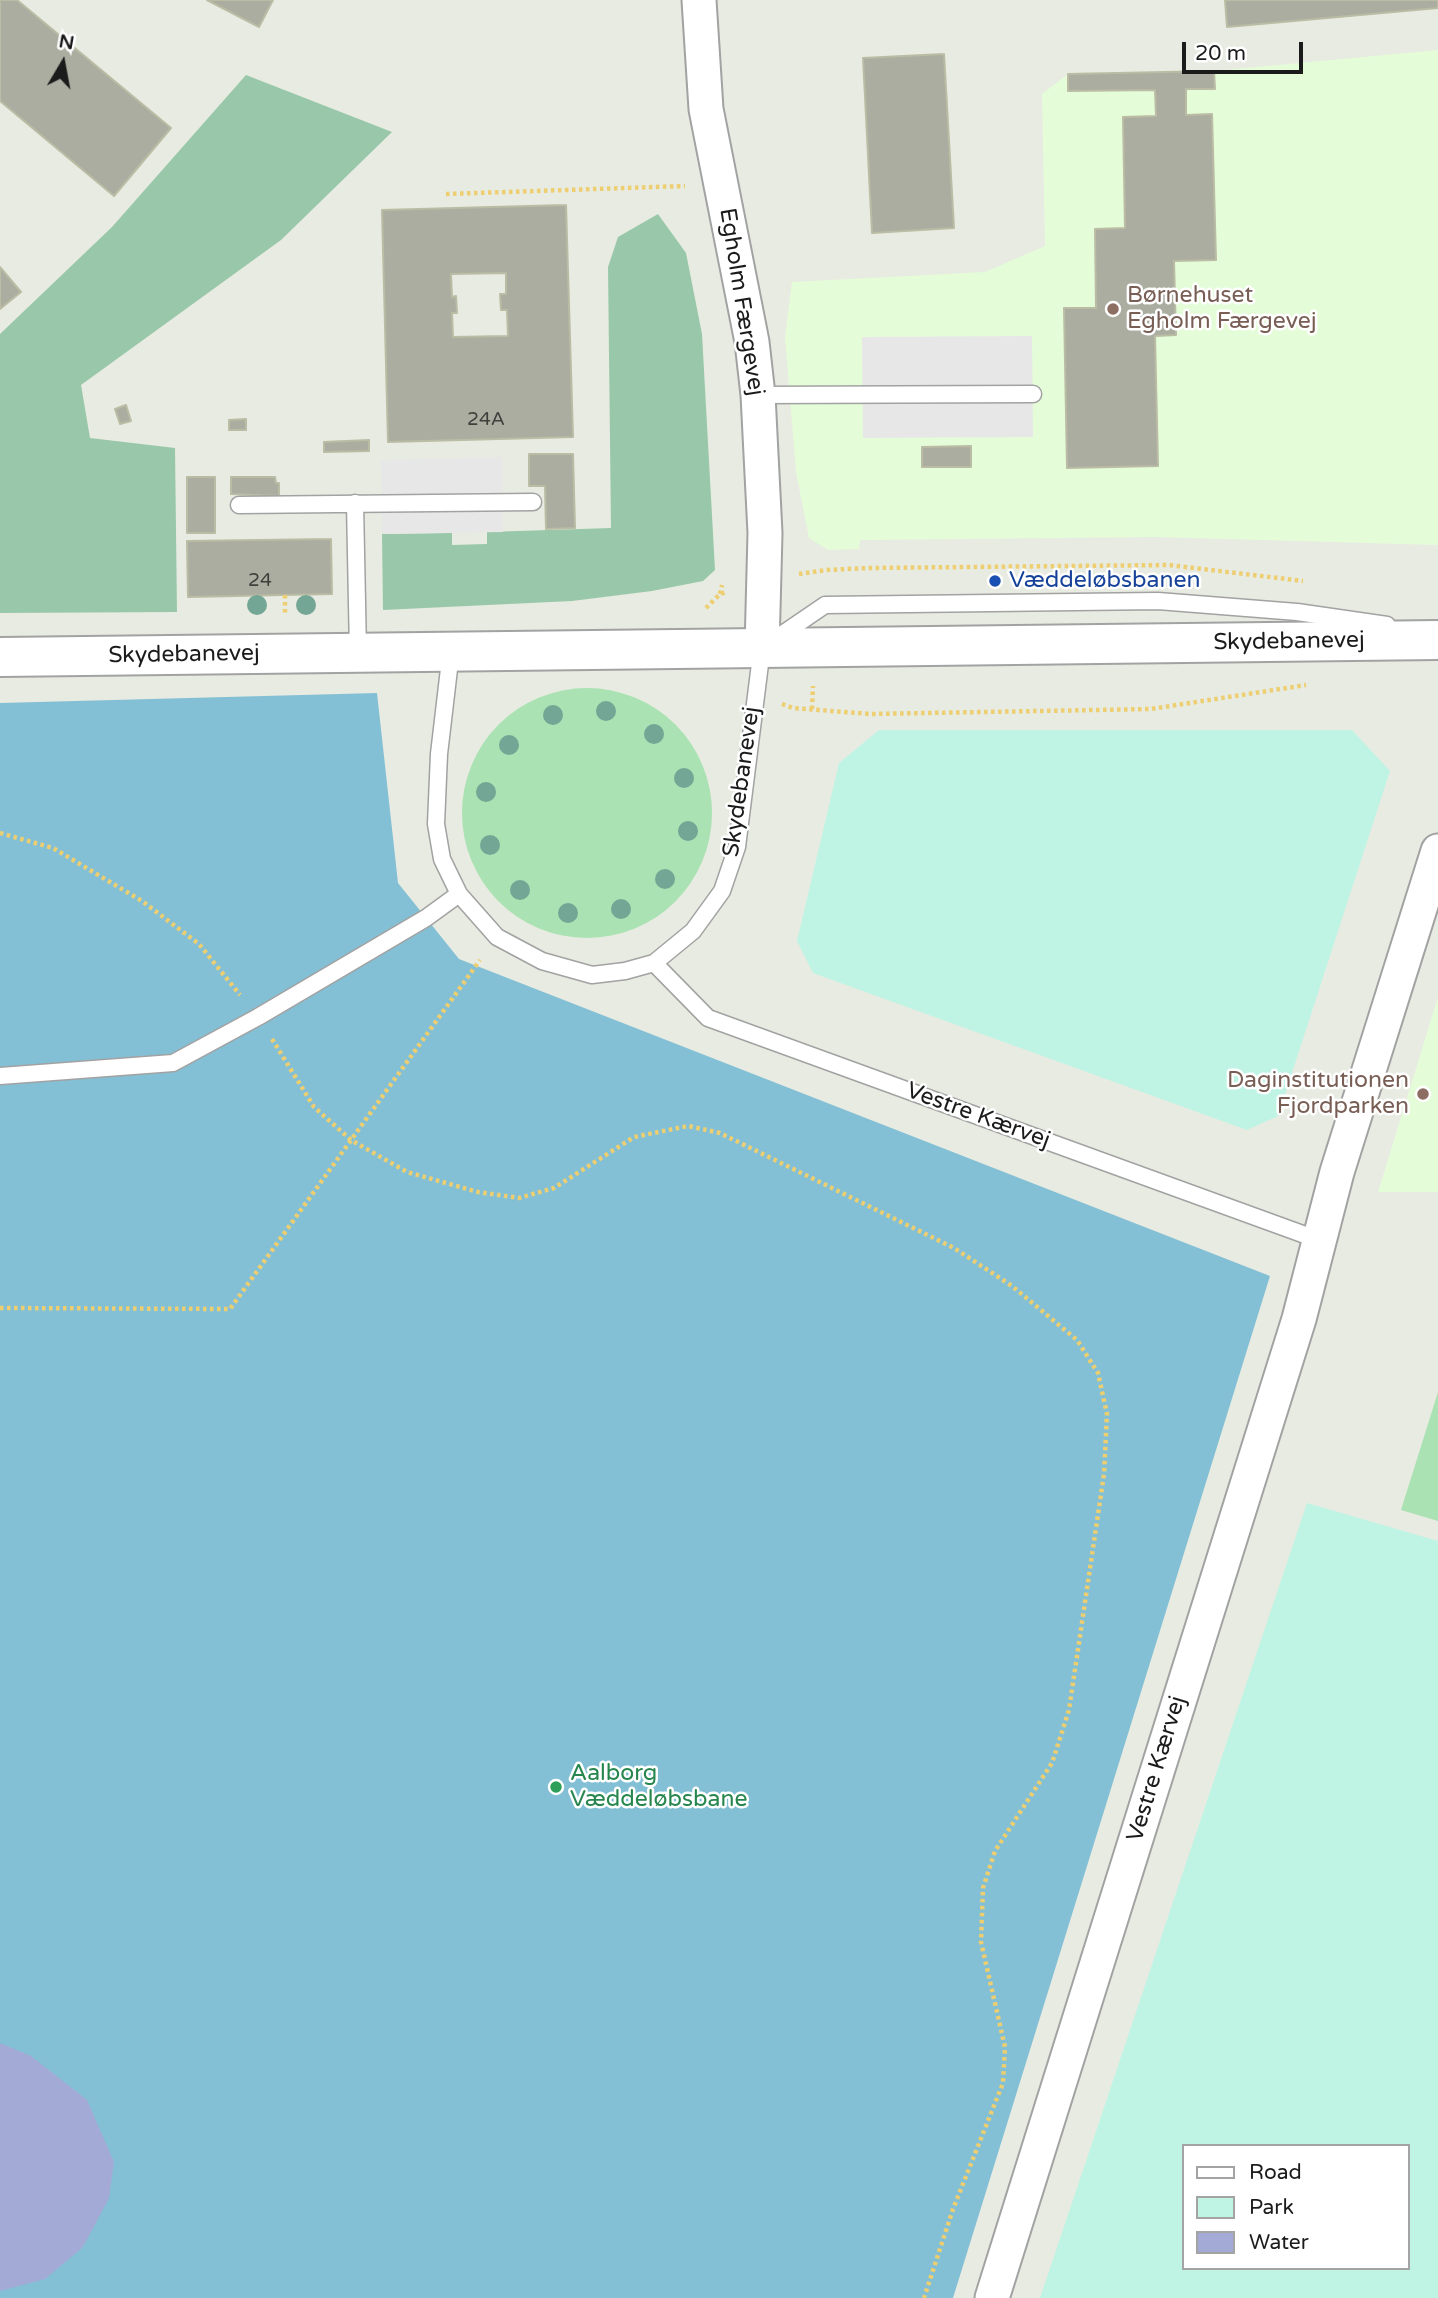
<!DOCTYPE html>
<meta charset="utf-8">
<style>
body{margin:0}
#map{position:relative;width:1438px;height:2298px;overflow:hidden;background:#e8ebe1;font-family:"Varela Round",sans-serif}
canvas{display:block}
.legend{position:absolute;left:1182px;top:2144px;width:228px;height:126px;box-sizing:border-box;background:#fff;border:2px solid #a4a4a4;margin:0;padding:9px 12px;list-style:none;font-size:21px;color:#1b1b1b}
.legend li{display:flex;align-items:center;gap:14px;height:35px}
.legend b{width:35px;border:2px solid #a4a4a4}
.north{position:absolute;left:28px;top:28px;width:70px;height:70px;-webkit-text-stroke:5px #fff;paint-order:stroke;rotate:10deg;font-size:19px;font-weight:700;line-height:28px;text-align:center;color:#1b1b1b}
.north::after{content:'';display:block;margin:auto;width:24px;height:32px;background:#1b1b1b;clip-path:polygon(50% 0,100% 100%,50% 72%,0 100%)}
.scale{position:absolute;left:1182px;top:42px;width:121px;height:32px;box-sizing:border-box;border:4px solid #1b1b1b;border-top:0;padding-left:9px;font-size:21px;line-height:24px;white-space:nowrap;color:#1b1b1b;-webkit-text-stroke:5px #fff;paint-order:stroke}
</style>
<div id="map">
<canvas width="1438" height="2298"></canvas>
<ul class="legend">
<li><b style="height:9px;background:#fff"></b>Road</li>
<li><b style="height:19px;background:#bff4e5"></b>Park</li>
<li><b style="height:19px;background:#a4aad6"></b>Water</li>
</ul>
<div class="north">N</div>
<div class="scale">20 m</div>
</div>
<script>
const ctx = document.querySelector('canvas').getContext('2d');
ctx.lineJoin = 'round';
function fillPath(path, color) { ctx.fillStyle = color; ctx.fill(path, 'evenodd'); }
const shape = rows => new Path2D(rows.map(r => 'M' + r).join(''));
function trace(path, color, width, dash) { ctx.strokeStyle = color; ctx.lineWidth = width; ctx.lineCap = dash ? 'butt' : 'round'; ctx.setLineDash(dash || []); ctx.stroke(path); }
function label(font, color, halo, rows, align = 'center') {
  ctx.font = font + ' "Varela Round",sans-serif'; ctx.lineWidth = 5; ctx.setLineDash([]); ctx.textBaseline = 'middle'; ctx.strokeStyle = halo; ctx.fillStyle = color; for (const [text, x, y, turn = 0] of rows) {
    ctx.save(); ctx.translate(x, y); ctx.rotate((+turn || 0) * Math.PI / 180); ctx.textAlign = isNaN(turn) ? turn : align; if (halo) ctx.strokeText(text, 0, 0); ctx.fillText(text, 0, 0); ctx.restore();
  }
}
fillPath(shape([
 [1438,50,1438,545,1156,537,860,540,859,549,828,550,809,538,796,472,785,337,792,282,985,272,1045,246,1042,94,1068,74,1214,71],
 [1438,997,1438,1192,1378,1192]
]), '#e5fcd9');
fillPath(shape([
 '462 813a125 125 0 1 1 250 0a125 125 0 1 1-250 0Z',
 [1438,1392,1438,1521,1401,1510]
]), '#aae2b3');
fillPath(shape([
 [246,75,392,132,281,240,81,385,90,438,175,448,177,612,0,613,0,334,112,227],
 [658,214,686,253,702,334,715,570,703,581,652,591,572,601,383,610,382,534,452,533,452,545,487,544,487,532,611,528,608,267,618,237]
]), '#98c8a9');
fillPath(shape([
 [879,730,1352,730,1390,771,1278,1116,1247,1130,813,973,797,941,839,763],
 [1307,1503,1438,1541,1438,2298,1040,2298],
 [1184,2146,1408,2146,1408,2268,1184,2268]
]), '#bff4e5');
fillPath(shape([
 [377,693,398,883,459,959,1270,1276,953,2298,0,2298,0,703]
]), '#84c0d5');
fillPath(shape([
 [1032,336,1033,437,863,438,862,337],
 [502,457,503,532,382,534,381,460]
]), '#e7e7e7');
fillPath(shape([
 [0,2043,31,2056,87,2100,114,2162,109,2198,83,2247,45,2279,0,2291]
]), '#a4aad6');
const building = shape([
 [0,0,17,0,171,128,114,196,0,101,0,0],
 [207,0,273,0,259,27,207,0],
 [1225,0,1438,0,1438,8,1227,27,1225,0],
 [944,54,954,228,872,233,863,58,944,54],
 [1214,71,1215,89,1186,89,1186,115,1212,114,1216,260,1174,261,1176,335,1155,336,1158,466,1067,468,1064,308,1096,308,1095,229,1125,228,1123,117,1156,116,1155,90,1068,91,1068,74,1214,71],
 [566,205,573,437,388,442,382,210,566,205],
 [506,273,506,294,500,294,501,310,507,310,508,336,453,337,452,313,457,313,456,296,452,297,451,274,506,273],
 [0,267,21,292,0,309,0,267],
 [126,405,131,421,120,424,115,409,126,405],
 [246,419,246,430,229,430,229,420,246,419],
 [369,440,369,451,324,452,324,442,369,440],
 [971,446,971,467,922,467,922,447,971,446],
 [529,454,573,454,575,528,546,529,545,486,529,486,529,454],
 [187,477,215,477,215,533,187,533,187,477],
 [231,477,275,477,276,483,279,483,279,496,231,494,231,477],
 [331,539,332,594,188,597,187,541,331,539]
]);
fillPath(building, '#acada1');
trace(building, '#babca4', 2);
const service = shape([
 [758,395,1033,394],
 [355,503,358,653],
 [239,505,533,502],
 [451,652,439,754,436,824,442,859,459,894,497,937,542,961,592,975,625,971,654,963,693,931,722,891,737,847,762,648,825,605,1158,601,1297,612,1387,625],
 [654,963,708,1018,1319,1240],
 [0,1076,173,1063,258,1017,426,918,459,894]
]);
const minor = shape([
 [699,0,706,109,752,342,758,395,765,533,762,648],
 [992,2298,1299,1319,1337,1172,1438,851]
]);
const tertiary = shape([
 [0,657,1438,640]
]);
trace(service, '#a2a2a2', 19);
trace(minor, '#a2a2a2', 37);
trace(tertiary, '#a2a2a2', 42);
trace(shape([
 [446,194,685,186],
 [799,574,827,570,869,568,1169,565,1303,581],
 [720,594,722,585],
 [285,595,285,615],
 [706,608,720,594,726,592],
 [782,704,793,708,870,714,1151,709,1306,685],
 [812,709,813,686],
 [0,833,53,848,142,901,199,944,240,995],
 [272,1039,314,1107,351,1140,407,1172,478,1192,519,1198,554,1188,634,1137,688,1126,720,1133,954,1248,1012,1286,1077,1340,1098,1373,1107,1414,1104,1474,1069,1710,1052,1763,995,1851,983,1888,981,1942,1005,2047,1003,2083,953,2209,924,2298],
 [0,1308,230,1309,480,960]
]), '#edce70', 4.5, [3.5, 3.5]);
trace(service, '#fff', 16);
trace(minor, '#fff', 33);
trace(tertiary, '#fff', 38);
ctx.fillStyle = '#73a694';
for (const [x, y] of [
 [257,605],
 [306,605],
 [606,711],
 [553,715],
 [654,734],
 [509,745],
 [684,778],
 [486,792],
 [688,831],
 [490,845],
 [665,879],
 [520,890],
 [621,909],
 [568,913]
]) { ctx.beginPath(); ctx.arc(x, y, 10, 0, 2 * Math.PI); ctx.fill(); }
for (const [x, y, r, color] of [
 [1113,309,7,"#8d6e63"],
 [995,581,7,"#1a4fb4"],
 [1423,1094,7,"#8d6e63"],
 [556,1787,7,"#2e9e5b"]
]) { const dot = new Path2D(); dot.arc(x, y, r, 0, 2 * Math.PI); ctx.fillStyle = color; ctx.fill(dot); trace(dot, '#fff', 2.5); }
label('19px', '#3f403c', null, [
 ["24A",486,420],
 ["24",260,581]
]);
label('23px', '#785e54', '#fff', [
 ["Børnehuset",1127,296],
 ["Egholm Færgevej",1127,322],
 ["Daginstitutionen",1409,1081,"right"],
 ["Fjordparken",1409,1107,"right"]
], 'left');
label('23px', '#1b1b1b', '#fff', [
 ["Egholm Færgevej",741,302,81],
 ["Skydebanevej",1289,642,-1],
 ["Skydebanevej",184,655,-1],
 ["Skydebanevej",742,782,-82],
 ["Vestre Kærvej",978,1116,20],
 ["Vestre Kærvej",1157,1769,-73]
]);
label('23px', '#164399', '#fff', [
 ["Væddeløbsbanen",1009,581]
], 'left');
label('23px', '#27864d', '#fff', [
 ["Aalborg",570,1774],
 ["Væddeløbsbane",570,1800]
], 'left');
</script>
